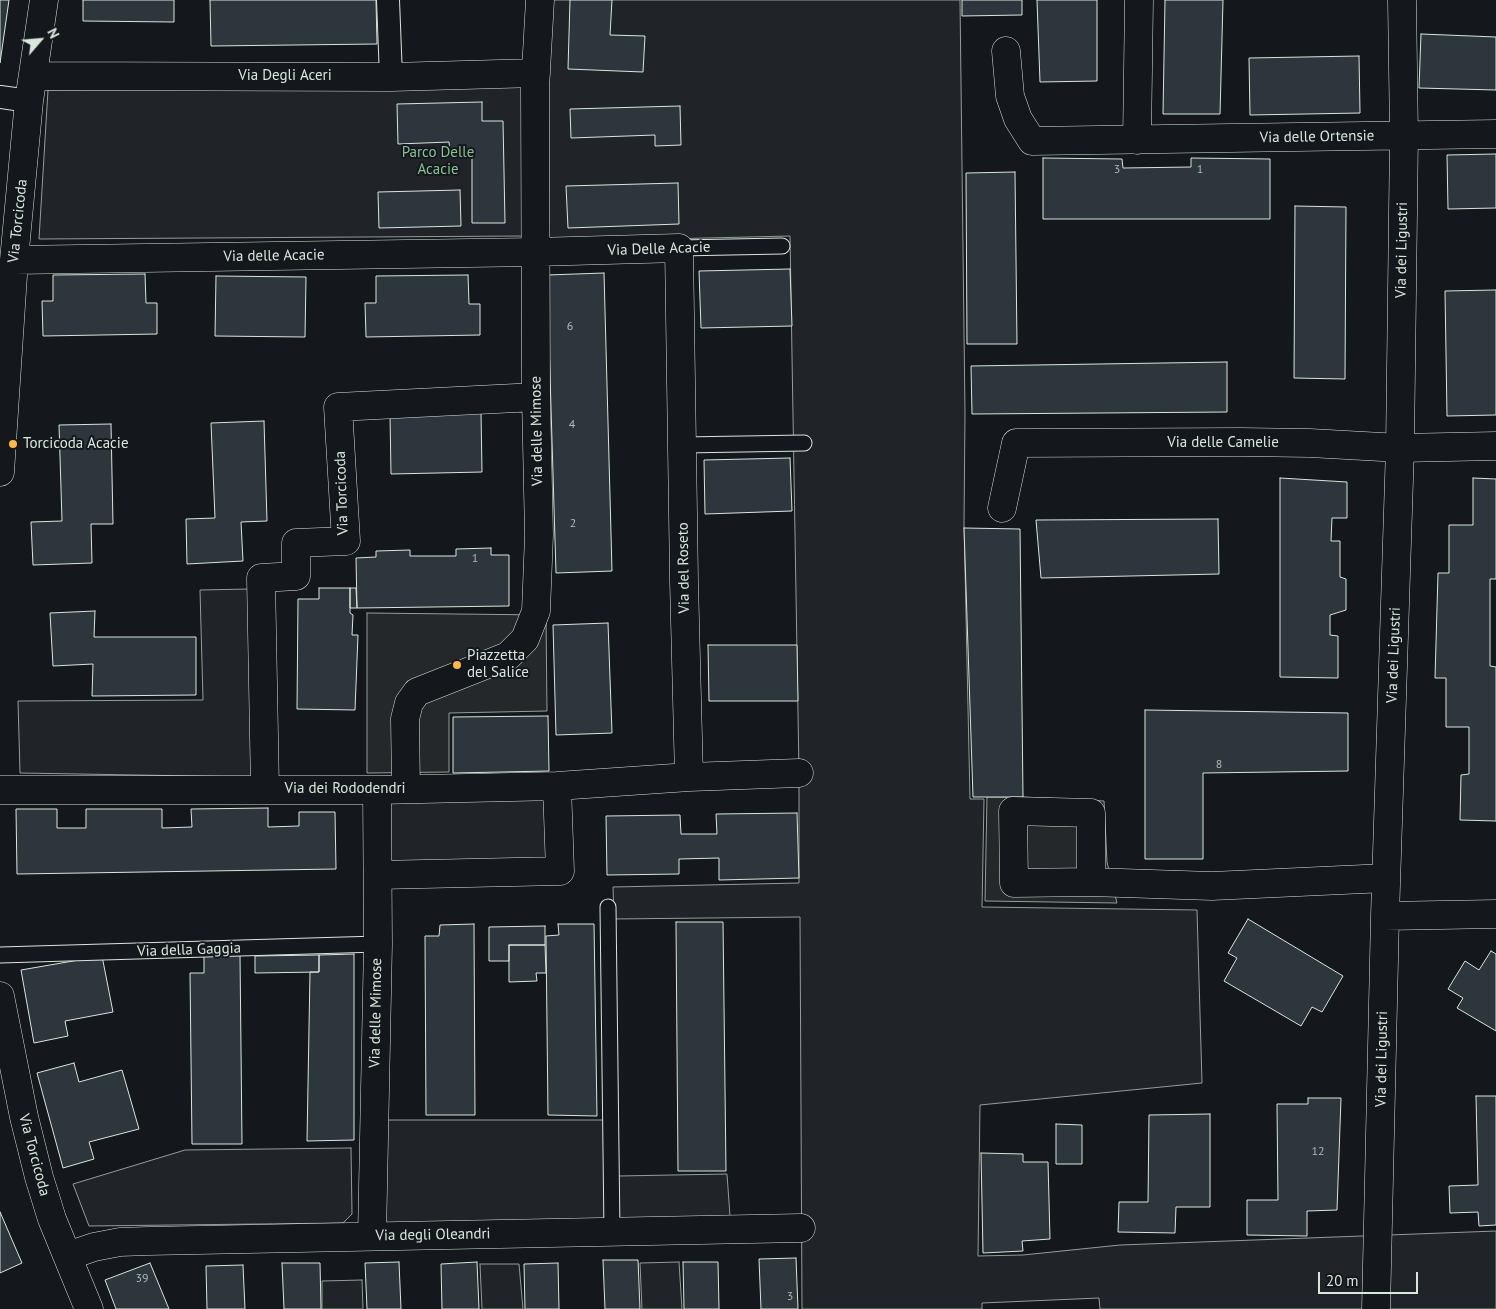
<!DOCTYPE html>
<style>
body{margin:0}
#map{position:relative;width:1496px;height:1309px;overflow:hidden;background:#14181c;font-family:"PT Sans",sans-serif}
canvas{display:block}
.north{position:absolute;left:15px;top:15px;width:50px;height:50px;-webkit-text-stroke:4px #14181c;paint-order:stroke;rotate:63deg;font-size:14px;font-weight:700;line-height:20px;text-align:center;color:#d8e6dc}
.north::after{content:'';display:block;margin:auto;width:18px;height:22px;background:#d8e6dc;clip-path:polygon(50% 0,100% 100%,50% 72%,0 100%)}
.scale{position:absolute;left:1318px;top:1272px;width:100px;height:22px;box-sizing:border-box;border:2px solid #d8e6dc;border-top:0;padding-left:6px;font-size:15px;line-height:18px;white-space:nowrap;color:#d8e6dc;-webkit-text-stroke:4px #14181c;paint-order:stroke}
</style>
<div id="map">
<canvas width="1496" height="1309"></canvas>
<div class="north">N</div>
<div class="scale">20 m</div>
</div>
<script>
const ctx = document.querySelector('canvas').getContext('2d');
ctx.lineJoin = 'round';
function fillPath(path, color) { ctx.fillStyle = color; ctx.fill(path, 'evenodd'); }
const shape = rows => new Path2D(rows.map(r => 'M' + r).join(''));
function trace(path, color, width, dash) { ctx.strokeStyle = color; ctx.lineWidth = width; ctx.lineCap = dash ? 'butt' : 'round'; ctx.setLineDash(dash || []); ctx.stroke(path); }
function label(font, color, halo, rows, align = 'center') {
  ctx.font = font + ' "PT Sans",sans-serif'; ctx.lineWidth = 4; ctx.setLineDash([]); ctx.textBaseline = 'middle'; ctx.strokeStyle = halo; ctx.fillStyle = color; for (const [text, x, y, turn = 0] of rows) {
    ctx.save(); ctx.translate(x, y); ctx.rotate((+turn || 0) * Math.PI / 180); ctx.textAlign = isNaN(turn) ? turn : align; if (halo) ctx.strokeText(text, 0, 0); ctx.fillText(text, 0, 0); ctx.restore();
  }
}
const green = shape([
 [552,0,960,0,965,414,964,524,970,799,984,799,982,907,1197,910,1202,1083,980,1105,978,1256,1023,1255,1120,1245,1496,1231,1496,1309,1100,1309,1099,1298,982,1303,982,1309,802,1309,800,917,614,919,613,887,799,883,799,773,790,236,540,242,552,0],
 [524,86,524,236,39,239,48,90,524,86],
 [250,589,253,777,20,773,18,701,203,700,200,590,250,589],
 [549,795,551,863,387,868,386,799,549,795],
 [382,1120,617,1120,618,1176,727,1174,730,1216,381,1223,382,1120],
 [351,1148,352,1214,343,1223,89,1226,73,1184,185,1150,351,1148],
 [679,1262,682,1309,642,1309,640,1263,679,1262],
 [480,1264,519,1264,523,1309,482,1309,480,1264],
 [362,1280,363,1309,322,1309,322,1281,362,1280]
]);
fillPath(green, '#202428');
trace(green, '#939e99', 1);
const parking = shape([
 [367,613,546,615,547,711,449,713,449,772,367,773,367,613],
 [987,797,1023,797,1104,801,1107,862,1117,903,985,901,987,797]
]);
fillPath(parking, '#24282b');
trace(parking, '#939e99', 1);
const building = shape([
 [0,0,9,0,0,63,0,0],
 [83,0,174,0,174,22,83,21,83,0],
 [210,0,376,0,377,44,211,46,210,0],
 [570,0,612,0,610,35,645,36,643,72,568,69,570,0],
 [962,0,1022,0,1022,15,962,16,962,0],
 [1037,0,1097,0,1097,81,1040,82,1037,0],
 [1165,0,1223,0,1220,114,1163,114,1165,0],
 [1421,34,1496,37,1496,90,1419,88,1421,34],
 [1359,56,1360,113,1250,115,1249,58,1359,56],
 [482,102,482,121,503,121,505,223,472,223,472,153,450,153,449,142,398,144,397,104,482,102],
 [680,106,681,145,655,146,655,135,571,138,570,109,680,106],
 [1496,154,1496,208,1448,209,1447,155,1496,154],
 [1043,158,1122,159,1123,168,1191,167,1191,158,1270,159,1270,219,1043,219,1043,158],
 [1015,172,1017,344,967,344,966,173,1015,172],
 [678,183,679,224,568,228,566,186,678,183],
 [460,190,461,226,379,228,378,192,460,190],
 [1295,206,1346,207,1345,379,1294,378,1295,206],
 [790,269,792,326,701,328,699,271,790,269],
 [604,273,612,571,556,573,547,275,604,273],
 [145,274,146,303,157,303,157,334,43,336,42,301,53,301,53,275,145,274],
 [468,275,469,304,480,304,480,335,366,337,365,303,376,303,376,276,468,275],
 [216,276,306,277,305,337,215,336,216,276],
 [1496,290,1496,415,1447,416,1445,291,1496,290],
 [1227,362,1227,412,972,414,971,366,1227,362],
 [481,413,482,472,391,474,390,415,481,413],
 [264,421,267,521,241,522,243,561,187,564,186,519,215,518,211,423,264,421],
 [111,424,113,524,91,524,92,563,33,565,31,522,62,521,59,425,111,424],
 [790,458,792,511,705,514,704,460,790,458],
 [1280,478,1347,482,1347,518,1332,518,1331,541,1340,541,1340,577,1346,579,1346,610,1330,615,1330,635,1338,636,1338,678,1280,677,1280,478],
 [1473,478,1496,479,1496,579,1490,579,1490,666,1496,667,1496,821,1460,820,1461,775,1469,774,1469,727,1446,727,1446,678,1435,678,1438,573,1449,573,1449,525,1473,525,1473,478],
 [1218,519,1219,574,1041,578,1036,520,1218,519],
 [964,528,1020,529,1023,797,973,797,964,528],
 [491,548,491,555,509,555,509,606,357,608,356,558,376,557,376,551,410,550,410,556,456,556,456,549,491,548],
 [319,588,350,588,350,613,353,615,352,635,358,635,355,710,297,709,298,599,319,599,319,588],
 [350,588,356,588,357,608,350,608,350,588],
 [95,611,94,637,196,637,196,695,92,696,93,664,53,666,50,613,95,611],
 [608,623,612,733,556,735,553,625,608,623],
 [708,645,797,645,798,701,709,701,708,645],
 [1145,710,1348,713,1348,771,1203,773,1203,859,1145,859,1145,710],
 [548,716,549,771,453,773,453,717,548,716],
 [268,808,268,827,299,826,299,812,335,812,336,869,17,874,16,809,57,809,57,828,86,828,86,809,162,809,162,828,192,827,191,809,268,808],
 [797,813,799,878,719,880,719,858,679,859,679,874,607,875,606,816,680,815,681,834,717,834,716,814,797,813],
 [1248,919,1343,976,1322,1012,1312,1007,1301,1026,1224,981,1237,958,1228,953,1248,919],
 [676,922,723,922,726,1171,678,1171,676,922],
 [474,924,475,1115,426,1115,425,936,439,936,440,925,474,924],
 [558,924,594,924,597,1116,548,1115,546,936,559,935,558,924],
 [545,926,545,945,509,945,509,961,489,961,489,927,545,926],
 [509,945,545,945,546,973,536,973,537,981,509,982,509,945],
 [1491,951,1496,954,1496,1031,1457,1008,1463,998,1448,989,1465,961,1479,970,1491,951],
 [354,954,354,1140,307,1141,310,972,319,972,319,955,354,954],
 [204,955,240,955,242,1144,192,1144,190,973,204,973,204,955],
 [319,955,319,972,255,973,255,956,319,955],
 [102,956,113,1012,65,1021,68,1036,34,1043,21,970,102,956],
 [74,1063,79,1082,122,1070,139,1129,89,1142,94,1159,63,1168,37,1073,74,1063],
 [1476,1096,1496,1096,1496,1225,1479,1226,1478,1212,1450,1213,1449,1186,1478,1185,1476,1096],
 [1308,1098,1341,1098,1337,1210,1307,1211,1307,1236,1247,1235,1247,1200,1278,1200,1277,1104,1308,1104,1308,1098],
 [1210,1114,1210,1207,1176,1207,1175,1233,1118,1232,1119,1202,1148,1202,1149,1115,1210,1114],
 [1056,1124,1082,1125,1082,1164,1056,1164,1056,1124],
 [981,1153,1023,1154,1023,1162,1048,1162,1050,1239,1022,1241,1023,1251,983,1253,981,1153],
 [0,1212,22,1263,0,1273,0,1212],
 [796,1258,798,1309,761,1309,759,1259,796,1258],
 [603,1260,638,1260,640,1309,605,1309,603,1260],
 [399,1262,401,1309,367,1309,365,1263,399,1262],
 [477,1262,479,1309,442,1309,441,1264,477,1262],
 [683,1262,718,1262,719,1309,684,1309,683,1262],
 [150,1263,169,1309,116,1309,105,1280,150,1263],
 [282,1263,320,1263,321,1309,284,1309,282,1263],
 [558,1263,559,1309,525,1309,524,1264,558,1263],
 [243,1265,245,1309,207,1309,206,1266,243,1265]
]);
fillPath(building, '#2c363c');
trace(building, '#d8e6dc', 1);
const service = shape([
 [679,248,782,246],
 [682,445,804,443],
 [608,907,612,1232],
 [0,955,378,944]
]);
const pedestrian = shape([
 [388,0,391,77],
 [0,97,29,101]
]);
const minor = shape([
 [1006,51,1010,96,1018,119,1032,141,1496,134],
 [33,76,391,77,536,73],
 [1137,140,1139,0],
 [14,260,535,252,679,248,684,581,689,777],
 [0,472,14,260,29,101,44,0],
 [1002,508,1016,443,1241,442,1310,443,1400,448,1496,446],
 [265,789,261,578,296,576,296,543,346,541,338,407,536,397],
 [406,789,405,719,409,703,417,692,508,656,525,639,536,611,539,535,536,397,535,88,540,0],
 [0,790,377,790,557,786,689,777,799,773],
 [378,875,560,871,557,786],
 [1091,882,1014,883,1013,811,1091,813,1091,882,1212,886,1386,878],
 [1385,916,1496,914],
 [0,996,24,1117,39,1177,52,1219,89,1309],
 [372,1236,378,944,377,790],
 [68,1256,94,1247,120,1242,148,1241,801,1228],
 [1376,1309,1385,916,1400,448,1404,135,1402,0]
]);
trace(service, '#d8e6dc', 17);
trace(pedestrian, '#d8e6dc', 24);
trace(minor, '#d8e6dc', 29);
trace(service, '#14181c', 15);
trace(pedestrian, '#14181c', 22);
trace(minor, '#14181c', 28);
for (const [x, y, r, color] of [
 [13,444,5,"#ffb74d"],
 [457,665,5,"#ffb74d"]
]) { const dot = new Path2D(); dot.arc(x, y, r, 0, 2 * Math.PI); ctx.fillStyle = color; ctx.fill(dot); trace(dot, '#14181c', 2); }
label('12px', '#adbab4', null, [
 ["3",1117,170],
 ["1",1200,170],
 ["6",570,327],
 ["4",572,425],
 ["2",573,524],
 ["1",475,559],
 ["8",1219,765],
 ["12",1318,1152],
 ["39",142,1279],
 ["3",790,1297]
]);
label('15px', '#d8e6dc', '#14181c', [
 ["Via Degli Aceri",285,76],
 ["Via delle Ortensie",1317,137,-1],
 ["Via Torcicoda",18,221,-84],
 ["Via Delle Acacie",659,249,-2],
 ["Via dei Ligustri",1402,250,-89],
 ["Via delle Acacie",274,256,-1],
 ["Via delle Mimose",537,431,-91],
 ["Via delle Camelie",1223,443],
 ["Via Torcicoda",342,493,-92],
 ["Via del Roseto",684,568,-91],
 ["Via dei Ligustri",1394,655,-88],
 ["Via dei Rododendri",345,789],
 ["Via della Gaggia",189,950,-2],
 ["Via delle Mimose",376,1013,-89],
 ["Via dei Ligustri",1382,1059,-89],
 ["Via Torcicoda",34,1155,75],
 ["Via degli Oleandri",433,1235,-1]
]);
label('15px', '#8ac095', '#14181c', [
 ["Parco Delle",438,153],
 ["Acacie",438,170]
]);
label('15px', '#d8e6dc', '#14181c', [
 ["Torcicoda Acacie",23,444],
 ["Piazzetta",467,656],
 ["del Salice",467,673]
], 'left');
</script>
